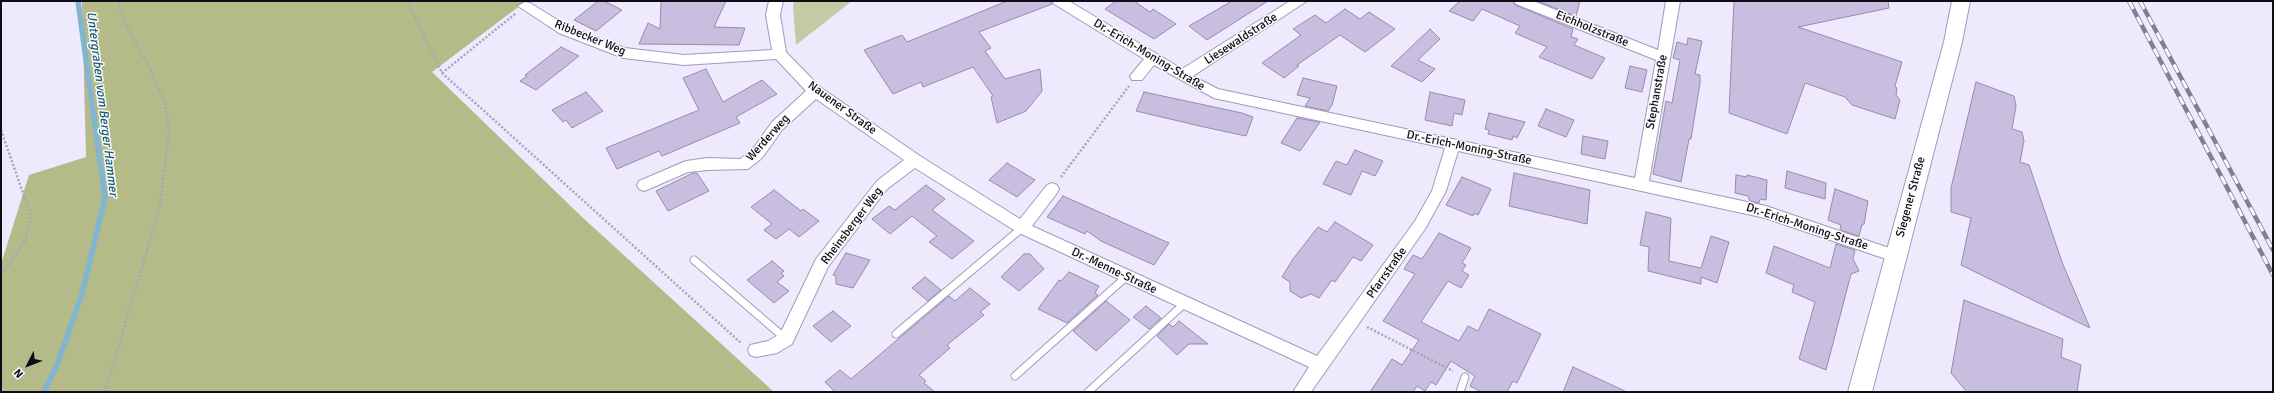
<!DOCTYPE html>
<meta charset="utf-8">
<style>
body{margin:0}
#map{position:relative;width:2274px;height:393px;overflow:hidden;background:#efe9fe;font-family:Signika,sans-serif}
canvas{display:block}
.frame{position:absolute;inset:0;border:2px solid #0f0b17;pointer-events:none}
.north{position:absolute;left:8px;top:345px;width:40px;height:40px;-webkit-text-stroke:3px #fafafa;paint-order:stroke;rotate:228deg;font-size:11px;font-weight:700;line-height:16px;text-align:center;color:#0f0b17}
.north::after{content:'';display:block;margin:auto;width:14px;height:18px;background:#0f0b17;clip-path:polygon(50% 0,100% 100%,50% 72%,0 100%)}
</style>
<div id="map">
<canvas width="2274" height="393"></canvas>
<div class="frame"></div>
<div class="north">N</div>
</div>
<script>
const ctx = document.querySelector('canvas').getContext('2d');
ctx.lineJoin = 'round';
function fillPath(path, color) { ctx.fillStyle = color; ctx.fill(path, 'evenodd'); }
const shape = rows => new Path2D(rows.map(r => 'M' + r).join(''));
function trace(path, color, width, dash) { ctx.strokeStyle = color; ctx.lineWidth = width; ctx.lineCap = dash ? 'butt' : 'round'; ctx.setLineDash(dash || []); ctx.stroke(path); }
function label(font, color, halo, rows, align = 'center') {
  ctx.font = font + ' Signika,sans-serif'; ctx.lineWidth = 3; ctx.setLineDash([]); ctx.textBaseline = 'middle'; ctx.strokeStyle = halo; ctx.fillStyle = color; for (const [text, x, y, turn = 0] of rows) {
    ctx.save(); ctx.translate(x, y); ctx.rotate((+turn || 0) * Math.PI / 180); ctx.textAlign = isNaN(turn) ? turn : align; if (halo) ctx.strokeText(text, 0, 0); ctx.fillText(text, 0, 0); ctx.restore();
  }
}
fillPath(shape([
 [794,1,852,1,796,45,793,7]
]), '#c5caa4');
fillPath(shape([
 [82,1,526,1,432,72,582,217,774,392,1,392,1,264,29,175,86,157]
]), '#b4ba88');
trace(shape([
 [44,392,57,365,82,294,105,198,78,1]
]), '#81b5d0', 5.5);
const building = shape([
 [598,1,604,1,622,10,596,31,574,20,598,1],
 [661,1,726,1,714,27,745,28,739,45,639,44,648,23,660,29,661,1],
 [1007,1,1051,1,1052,4,979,32,991,48,985,51,1005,79,1040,69,1042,91,1026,111,997,123,991,97,993,96,973,67,923,87,921,82,893,94,864,50,902,35,907,42,1007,1],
 [1116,1,1134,1,1150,12,1153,9,1176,24,1154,39,1105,9,1116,1],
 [1232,1,1268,1,1207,40,1189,26,1232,1],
 [1460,1,1513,1,1515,5,1573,29,1571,37,1578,39,1574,45,1605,58,1592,79,1539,57,1547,47,1515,33,1520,26,1482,9,1473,21,1449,11,1460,1],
 [1537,1,1580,1,1576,16,1537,1],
 [1734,1,1888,1,1889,8,1798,27,1902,62,1895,86,1897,88,1896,95,1900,100,1895,119,1852,105,1845,97,1805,83,1787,134,1729,113,1734,1],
 [1345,9,1360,19,1369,12,1395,29,1365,52,1340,35,1297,65,1299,66,1284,78,1262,63,1301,35,1293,29,1315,15,1326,23,1345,9],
 [1430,29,1440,39,1418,60,1435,69,1422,82,1391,66,1430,29],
 [1688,38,1702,41,1695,74,1700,75,1700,83,1691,139,1689,139,1681,182,1653,174,1666,101,1672,103,1680,60,1673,58,1677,42,1687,45,1688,38],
 [561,47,579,56,536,90,520,81,527,76,525,75,561,47],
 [1630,66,1647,70,1642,92,1625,88,1630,66],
 [706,69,723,102,762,80,777,94,736,117,740,123,662,156,659,151,617,169,606,148,699,110,683,78,706,69],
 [1303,78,1337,86,1332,105,1328,111,1305,106,1310,98,1297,95,1303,78],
 [1976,82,2014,96,2016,106,2012,129,2022,132,2024,141,2020,162,2029,165,2062,262,2090,328,1961,265,1971,218,1951,212,1951,188,1976,82],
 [586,92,603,111,572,128,566,120,563,122,552,110,586,92],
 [1144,92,1242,113,1253,117,1246,136,1204,127,1136,111,1144,92],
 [1430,92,1465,100,1462,115,1454,113,1452,126,1425,120,1430,92],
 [1546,109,1574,120,1566,137,1538,126,1546,109],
 [1489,113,1525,122,1517,138,1513,136,1512,140,1488,134,1489,130,1485,129,1489,113],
 [1297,118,1320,122,1300,151,1281,143,1297,118],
 [1583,136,1608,141,1605,159,1581,154,1583,136],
 [1355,150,1383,161,1375,176,1362,171,1351,195,1323,184,1336,161,1347,165,1355,150],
 [1007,163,1035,180,1017,197,989,180,1007,163],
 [1787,171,1826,183,1825,199,1785,188,1787,171],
 [693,173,697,173,709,191,668,211,656,191,693,173],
 [1514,173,1590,190,1587,224,1509,206,1514,173],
 [1736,175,1747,177,1747,175,1767,180,1766,200,1760,199,1759,203,1750,201,1748,196,1735,193,1736,175],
 [1462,177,1491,189,1478,215,1474,213,1473,216,1446,205,1462,177],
 [926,185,945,199,932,210,974,241,952,259,929,242,937,236,912,216,890,234,872,219,889,206,895,210,926,185],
 [1835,189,1868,201,1864,224,1862,225,1859,236,1840,230,1841,225,1828,220,1835,189],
 [774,190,801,211,803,209,819,221,799,237,789,229,776,239,764,230,772,224,751,207,774,190],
 [1063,196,1115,219,1169,243,1154,265,1101,241,1087,231,1085,234,1047,217,1063,196],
 [1646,212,1671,218,1669,261,1701,268,1711,236,1729,242,1717,283,1701,277,1701,284,1648,271,1649,247,1640,245,1646,212],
 [1335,222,1373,245,1361,261,1353,257,1335,282,1332,280,1319,298,1311,294,1301,298,1290,291,1290,282,1282,277,1293,259,1318,227,1327,232,1335,222],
 [1439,233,1471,248,1462,263,1466,265,1462,271,1469,275,1461,288,1448,281,1421,322,1459,341,1468,326,1478,331,1489,309,1541,334,1517,383,1513,381,1507,392,1481,392,1470,386,1475,376,1451,361,1436,385,1431,382,1425,391,1417,386,1413,392,1370,392,1392,359,1402,365,1419,340,1383,321,1415,274,1404,269,1413,255,1422,259,1439,233],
 [1836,244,1855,250,1853,259,1859,271,1851,274,1826,370,1799,359,1815,302,1792,292,1794,285,1766,273,1774,246,1830,268,1836,244],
 [846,253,870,260,853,288,836,284,836,276,833,275,846,253],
 [1024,254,1030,254,1044,269,1019,291,1001,277,1024,254],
 [772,261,784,271,781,273,784,276,777,282,789,291,774,303,747,280,772,261],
 [1069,272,1099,286,1095,293,1098,295,1067,323,1038,309,1059,280,1061,281,1069,272],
 [925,277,941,290,928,301,912,288,925,277],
 [970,288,990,304,980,312,984,315,947,345,950,348,919,375,926,381,924,383,935,392,835,392,825,382,840,370,851,379,949,296,955,301,970,288],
 [1964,300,2063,339,2061,357,2081,365,2077,392,1967,392,1951,373,1964,300],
 [1106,301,1130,320,1096,351,1073,331,1106,301],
 [1146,306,1161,318,1149,329,1133,317,1146,306],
 [833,311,851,326,831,342,813,326,833,311],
 [1179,321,1208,344,1189,344,1177,355,1157,336,1169,324,1173,327,1179,321],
 [1573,367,1627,392,1563,392,1573,367]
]);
fillPath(building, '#c8bee0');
trace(building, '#958bac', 1);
const lane = shape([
 [694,260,786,339],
 [896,334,1022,228],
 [1015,376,1126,277],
 [1088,392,1184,304],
 [1460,392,1465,377]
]);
const street = shape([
 [769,1,783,1,780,15,786,52,820,87,920,156,1020,219,1047,185,1052,183,1057,185,1059,189,1057,193,1032,226,1317,356,1415,221,1432,191,1445,148,1214,98,1154,65,1142,80,1132,80,1130,76,1144,59,1054,4,1052,1,1069,1,1182,69,1290,1,1307,1,1193,76,1218,89,1635,178,1656,60,1516,4,1514,1,1533,1,1658,50,1666,1,1680,1,1649,181,1766,206,1901,252,1903,256,1901,260,1895,262,1765,218,1458,151,1446,191,1425,229,1311,392,1293,392,1309,367,1017,232,915,168,887,189,828,267,792,344,777,353,756,357,750,355,748,350,750,345,768,341,780,334,816,259,877,181,904,160,816,99,782,130,762,158,748,169,708,170,688,172,649,189,644,191,639,189,637,185,639,181,686,161,708,158,740,159,752,150,772,122,806,91,776,59,684,65,623,58,559,33,518,6,525,2,530,3,569,27,625,48,684,55,772,50,766,15,769,1]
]);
const secondary = shape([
 [1952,1,1970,1,1962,42,1872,392,1848,392,1944,42,1952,1]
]);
trace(lane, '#a399ba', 9);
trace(street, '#a399ba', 2);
trace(secondary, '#a399ba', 2);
trace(shape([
 [407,1,442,73,741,343],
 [442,73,515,14],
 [1,130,31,216,25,240,13,260,1,273],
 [1061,177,1129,86],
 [1367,327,1453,371],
 [105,392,160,206,169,130,165,103,148,65,127,27,118,1]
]), '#a9a4b6', 2.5, [2, 2]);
trace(lane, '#fff', 7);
fillPath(street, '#fff');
fillPath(secondary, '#fff');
const rail = shape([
 [2129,1,2273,275],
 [2140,1,2273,250]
]);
trace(rail, '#847f90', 4.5);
trace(rail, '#fafafa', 3, [9]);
label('12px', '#0f0b17', '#fafafa', [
 ["Eichholzstraße",1592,29,22],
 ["Ribbecker Weg",590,38,22],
 ["Liesewaldstraße",1241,39,-33],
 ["Dr.-Erich-Moning-Straße",1149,55,31],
 ["Stephanstraße",1657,92,-80],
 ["Nauener Straße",842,108,36],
 ["Werderweg",768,138,-48],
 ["Dr.-Erich-Moning-Straße",1469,148,12],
 ["Siegener Straße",1911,197,-75],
 ["Rheinsberger Weg",852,226,-53],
 ["Dr.-Erich-Moning-Straße",1807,227,18],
 ["Dr.-Menne-Straße",1114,271,25],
 ["Pfarrstraße",1387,273,-55]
]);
label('italic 13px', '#1b5b76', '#fafafa', [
 ["Untergraben vom Berger Hammer",102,104,83]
]);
</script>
